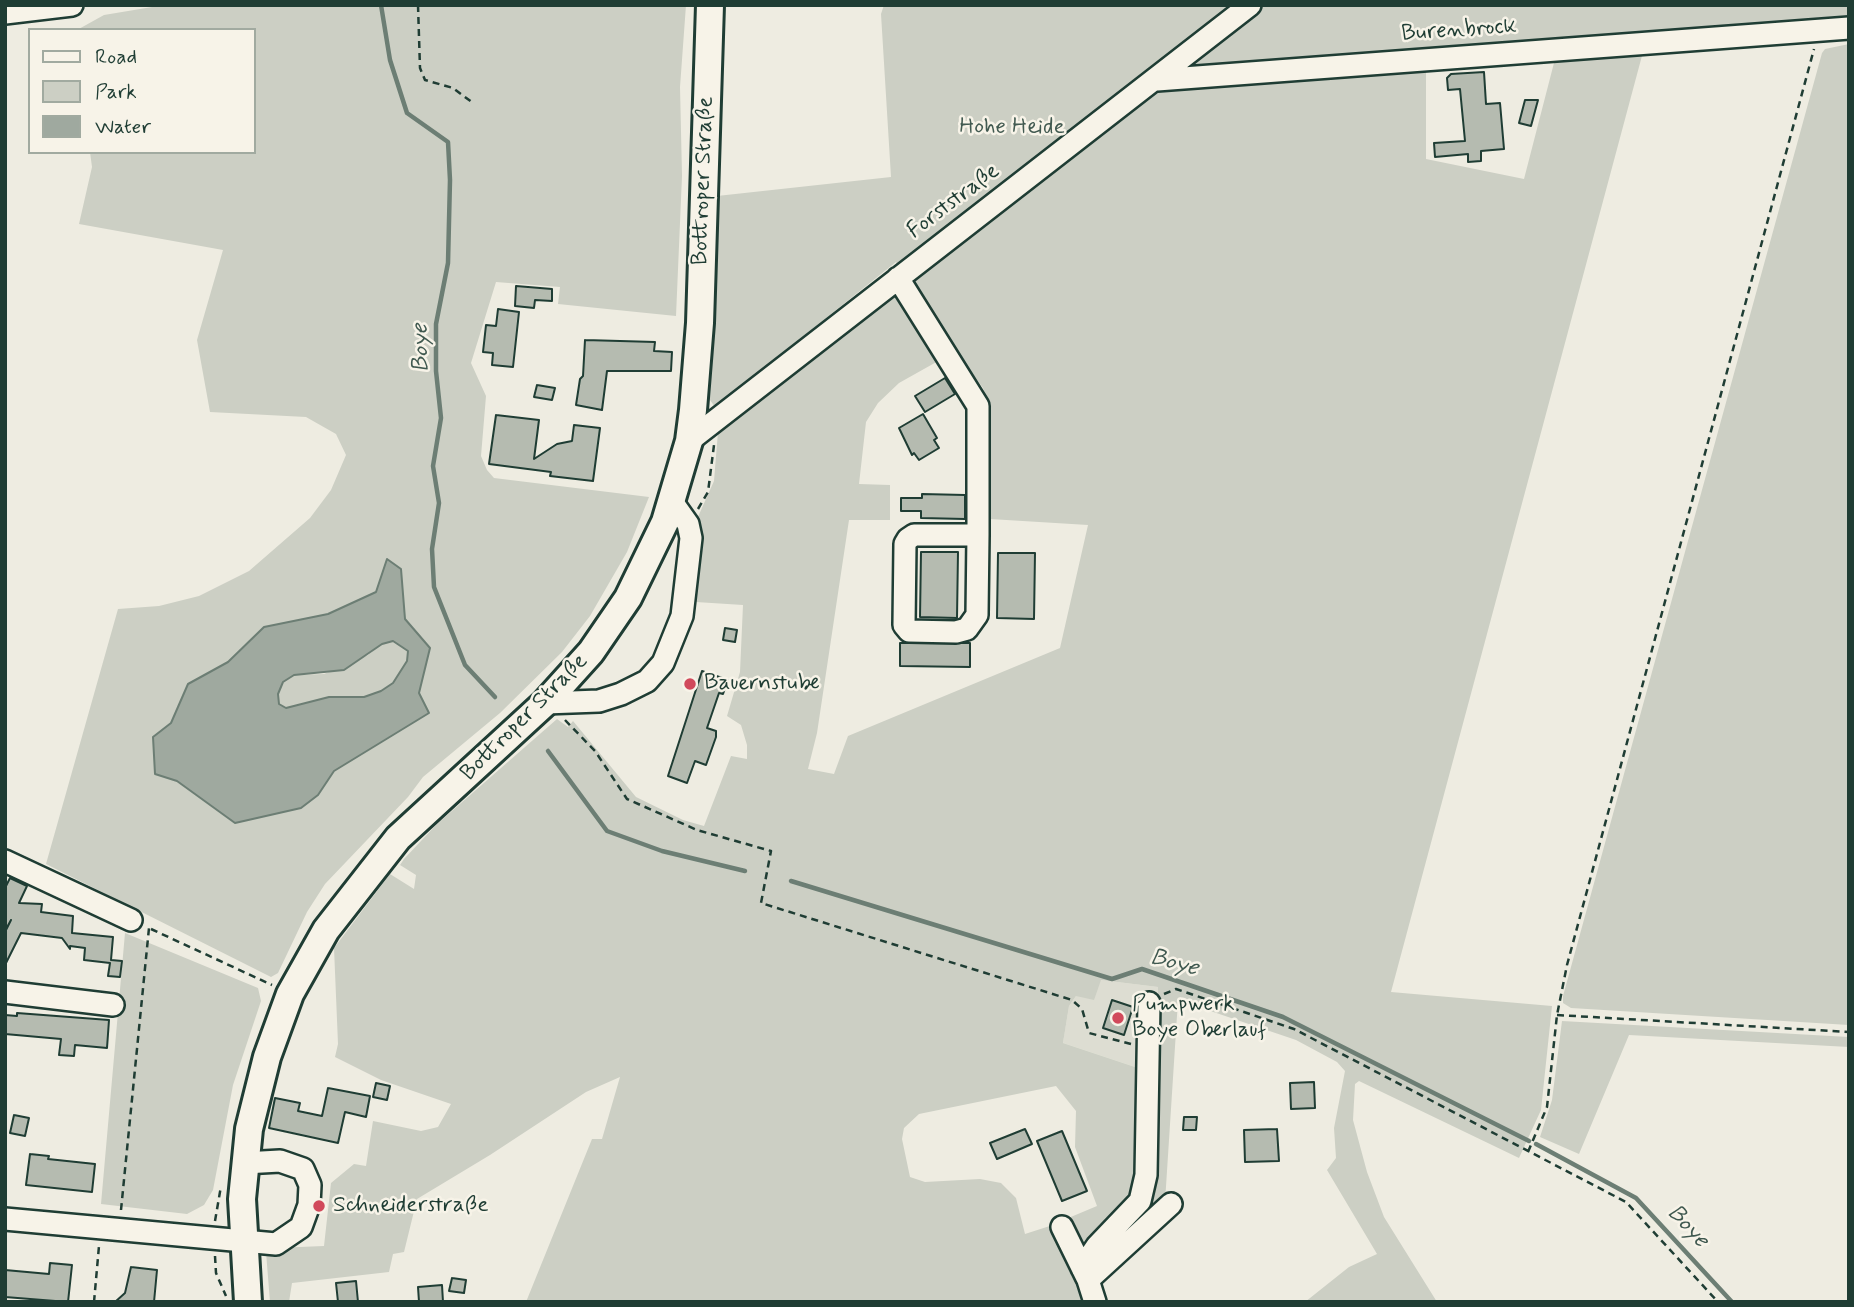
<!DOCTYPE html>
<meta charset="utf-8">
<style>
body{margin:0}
#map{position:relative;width:1854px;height:1307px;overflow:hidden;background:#eeece1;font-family:Mynerve,sans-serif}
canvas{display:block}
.frame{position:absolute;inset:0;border:7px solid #1f3d34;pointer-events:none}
.legend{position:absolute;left:28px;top:28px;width:228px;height:126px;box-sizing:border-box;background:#f7f3e8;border:2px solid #a1aaa0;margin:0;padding:9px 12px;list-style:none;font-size:21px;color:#1f3d34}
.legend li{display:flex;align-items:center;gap:14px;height:35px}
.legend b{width:35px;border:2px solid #a1aaa0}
</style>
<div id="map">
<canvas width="1854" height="1307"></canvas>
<div class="frame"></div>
<ul class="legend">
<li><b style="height:9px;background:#f7f3e8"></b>Road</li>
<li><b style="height:19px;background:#cccfc4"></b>Park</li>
<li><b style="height:19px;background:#9fa99f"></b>Water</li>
</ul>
</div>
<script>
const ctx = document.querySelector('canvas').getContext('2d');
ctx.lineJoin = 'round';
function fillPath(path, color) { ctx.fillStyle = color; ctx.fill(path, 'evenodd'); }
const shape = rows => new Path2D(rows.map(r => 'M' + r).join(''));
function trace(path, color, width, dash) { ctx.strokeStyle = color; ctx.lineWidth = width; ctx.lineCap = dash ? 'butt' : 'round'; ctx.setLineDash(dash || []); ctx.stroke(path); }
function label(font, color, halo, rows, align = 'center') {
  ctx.font = font + ' Mynerve,sans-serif'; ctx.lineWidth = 5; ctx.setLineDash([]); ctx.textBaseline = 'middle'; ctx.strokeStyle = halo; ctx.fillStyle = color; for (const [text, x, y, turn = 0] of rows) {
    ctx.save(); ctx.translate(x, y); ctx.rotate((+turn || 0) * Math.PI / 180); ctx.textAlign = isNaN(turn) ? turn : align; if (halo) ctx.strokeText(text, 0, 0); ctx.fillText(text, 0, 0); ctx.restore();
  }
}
fillPath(shape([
 [1101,980,1158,987,1156,1065,1144,1070,1063,1043,1069,1006,1076,996]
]), '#ddddd2');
fillPath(shape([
 [164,5,686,5,680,87,682,176,676,316,558,304,560,287,496,282,471,363,486,396,481,456,487,470,494,478,649,497,627,552,590,616,562,652,500,713,423,777,408,797,325,884,307,912,278,973,271,977,46,864,118,609,159,606,199,596,249,571,310,518,331,490,346,455,336,434,306,417,210,412,197,340,223,250,79,224,92,167,90,152,254,152,254,30,77,30,104,15],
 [401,569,405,619,430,648,419,693,429,713,334,771,318,795,235,823,177,781,155,774,153,737,171,723,188,684,228,662,264,627,328,614,376,592],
 [884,5,1849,5,1849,24,1426,69,1426,159,1524,179,1555,59,1643,52,1391,992,1552,1006,1541,1110,1519,1158,1359,1081,1355,1084,1353,1120,1367,1172,1384,1217,1437,1302,1305,1302,1349,1267,1377,1254,1327,1170,1336,1158,1334,1128,1345,1071,1337,1062,1296,1040,1178,1000,1165,1202,1102,1260,1140,1206,1156,1065,1158,987,1101,980,1094,1000,1076,996,1069,1006,1063,1043,1144,1070,1139,1188,1082,1257,1066,1219,1097,1206,1075,1147,1076,1111,1056,1086,919,1114,904,1128,902,1139,910,1177,925,1182,980,1179,1001,1183,1016,1198,1025,1234,1056,1224,1089,1302,526,1302,592,1139,602,1139,620,1077,586,1092,490,1155,417,1199,404,1252,393,1254,389,1272,292,1283,289,1302,270,1302,266,1252,275,1248,324,1246,331,1183,354,1164,366,1166,373,1121,421,1131,438,1127,451,1104,381,1080,335,1057,338,1044,334,948,390,874,414,889,416,875,400,865,404,859,437,824,557,719,568,727,573,721,636,797,683,820,704,826,731,756,747,759,747,745,741,725,727,716,740,672,743,605,696,602,693,528,714,481,718,432,907,283,896,262,715,407,710,400,717,196,891,177,881,14],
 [934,321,983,388,991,409,990,519,1088,525,1060,648,848,736,834,774,808,769,817,733,849,520,890,520,890,485,859,484,866,422,878,403,899,383,940,360],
 [1849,44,1849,1025,1571,1008,1563,1003,1563,996,1822,53,1825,49],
 [393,641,408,651,407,661,393,683,380,691,364,697,329,697,286,708,279,704,278,694,283,682,294,675,324,674,368,655,382,643],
 [125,933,258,988,261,1001,233,1085,213,1190,204,1205,187,1214,101,1204],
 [1562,1021,1849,1037,1849,1047,1629,1035,1579,1154,1540,1137,1552,1100]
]), '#cccfc4');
const water = shape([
 [387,559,401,569,405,619,430,648,419,693,429,713,334,771,318,795,301,808,235,823,177,781,155,774,153,737,171,723,188,684,228,662,264,627,328,614,376,592,387,559],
 [393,641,408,651,407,661,393,683,381,691,364,697,329,697,286,708,279,704,278,694,283,682,294,675,344,670,382,644,393,641]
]);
fillPath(water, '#9fa99f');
trace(water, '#6c7e74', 2);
trace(shape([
 [381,5,390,60,407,113,448,142,450,180,448,263,436,324,436,371,441,418,433,466,439,503,432,549,434,587,465,665,495,697],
 [548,751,607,831,662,851,745,871],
 [791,881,1112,979,1142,969,1283,1017,1529,1141],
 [1536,1144,1636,1198,1732,1302]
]), '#6c7e74', 4.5);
const building = shape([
 [1484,72,1486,104,1500,103,1504,149,1481,151,1481,161,1468,162,1468,154,1435,157,1434,143,1465,141,1460,89,1448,90,1447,78,1451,74,1484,72],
 [1525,100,1538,100,1531,126,1519,123,1525,100],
 [516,286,552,289,552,301,535,300,534,308,515,306,516,286],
 [498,309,519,312,513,367,492,365,493,353,483,352,486,325,496,326,498,309],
 [585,340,655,342,654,351,672,352,671,371,607,371,602,410,576,405,580,379,583,376,585,340],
 [945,378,955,394,925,412,915,396,945,378],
 [537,385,555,388,552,400,534,397,537,385],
 [923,414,937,438,934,440,939,448,919,460,914,453,912,455,899,428,923,414],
 [496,415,539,420,534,459,557,444,572,441,574,425,600,428,593,481,550,476,551,472,489,464,496,415],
 [922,494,965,495,965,519,921,518,921,511,901,511,901,498,922,498,922,494],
 [921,552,958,552,957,618,920,617,921,552],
 [998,553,1035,553,1034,619,997,618,998,553],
 [725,628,737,630,735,642,723,640,725,628],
 [900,643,970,643,970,667,900,666,900,643],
 [702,671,728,680,723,694,719,693,707,728,716,731,716,737,706,765,695,761,687,783,668,776,702,671],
 [10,878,27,886,19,903,42,904,41,912,73,916,72,933,113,937,111,960,122,961,120,977,108,976,110,963,84,960,85,948,70,946,70,949,62,938,21,933,5,965,5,932,11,920,5,931,5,888,10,878],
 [1112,1000,1133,1007,1124,1035,1103,1028,1112,1000],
 [17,1013,109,1020,107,1048,75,1045,74,1056,59,1055,61,1039,5,1034,5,1015,17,1016,17,1013],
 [1314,1082,1315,1108,1291,1109,1290,1083,1314,1082],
 [376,1083,390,1086,387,1100,373,1097,376,1083],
 [328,1088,370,1096,366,1117,345,1112,338,1143,269,1128,275,1098,300,1103,298,1111,322,1116,328,1088],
 [14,1115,29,1118,25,1136,10,1133,14,1115],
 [1184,1117,1197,1117,1196,1130,1183,1130,1184,1117],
 [1025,1129,1032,1144,997,1159,990,1143,1025,1129],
 [1277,1129,1279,1161,1245,1162,1244,1130,1277,1129],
 [1062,1131,1087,1191,1062,1201,1037,1141,1062,1131],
 [30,1154,49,1156,48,1159,95,1164,92,1192,26,1185,30,1154],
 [50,1263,72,1265,68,1302,5,1297,5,1270,49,1274,50,1263],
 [131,1267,157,1270,154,1302,115,1302,125,1293,131,1267],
 [452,1278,466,1280,464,1293,449,1291,452,1278],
 [356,1281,358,1302,338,1302,336,1283,356,1281],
 [442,1285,443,1302,419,1302,418,1287,442,1285]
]);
fillPath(building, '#b5bbb0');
trace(building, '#1f3d34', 2);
const minor = shape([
 [5,13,72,5],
 [1157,80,1849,28],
 [898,278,978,406,978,535,977,615,967,629,956,632,909,631,904,625,905,544,908,539,914,535,978,535],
 [689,441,1250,5],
 [545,703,599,701,621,694,647,681,663,663,682,616,691,538,688,524,671,500],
 [5,861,131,920],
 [5,992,113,1005],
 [5,1219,276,1244,301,1227,309,1205,310,1185,303,1169,280,1161,244,1163],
 [1062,1227,1087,1278],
 [1082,1268,1097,1246,1140,1201,1146,1175,1149,1003],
 [1095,1302,1088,1280,1171,1204]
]);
const major = shape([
 [248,1302,242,1199,249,1129,267,1057,290,994,326,930,398,838,545,703,591,652,628,598,665,522,689,441,693,410,700,323,710,5]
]);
trace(minor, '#1f3d34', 26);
trace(major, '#1f3d34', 32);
trace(shape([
 [418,5,420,68,425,80,453,88,473,103],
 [698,509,708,492,714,445],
 [565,720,595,751,627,799,697,830,771,851,761,903,1072,1000,1082,1009,1089,1033,1131,1044],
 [151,929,272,985],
 [1164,994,1176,989,1294,1029,1626,1202,1718,1302],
 [1557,1015,1849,1032],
 [1528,1152,1547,1107,1557,1015,1567,965,1814,49],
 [121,1210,149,928],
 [215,1221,221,1186],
 [215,1256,216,1273,226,1296],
 [94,1302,99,1246]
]), '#1f3d34', 2.5, [7, 5]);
trace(minor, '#f7f3e8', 21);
trace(major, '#f7f3e8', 26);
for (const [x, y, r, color] of [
 [690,684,7,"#d1495b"],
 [1118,1018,7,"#d1495b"],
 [319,1206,7,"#d1495b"]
]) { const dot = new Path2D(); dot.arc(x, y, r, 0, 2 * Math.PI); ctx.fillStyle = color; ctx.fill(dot); trace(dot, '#f7f3e8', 2.5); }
label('23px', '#1f3d34', '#f7f3e8', [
 ["Burenbrock",1459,31,-4],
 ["Bottroper Straße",704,181,-88],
 ["Forststraße",954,202,-37],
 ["Bottroper Straße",525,718,-45]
]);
label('23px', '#425a51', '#f7f3e8', [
 ["Hohe Heide",1012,128]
]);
label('23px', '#1f3d34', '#f7f3e8', [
 ["Bauernstube",704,684],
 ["Pumpwerk",1132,1005],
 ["Boye Oberlauf",1132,1031],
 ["Schneiderstraße",333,1206]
], 'left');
label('italic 24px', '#3f584f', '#f7f3e8', [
 ["Boye",422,348,-91],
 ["Boye",1174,964,15],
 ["Boye",1687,1227,47]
]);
</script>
